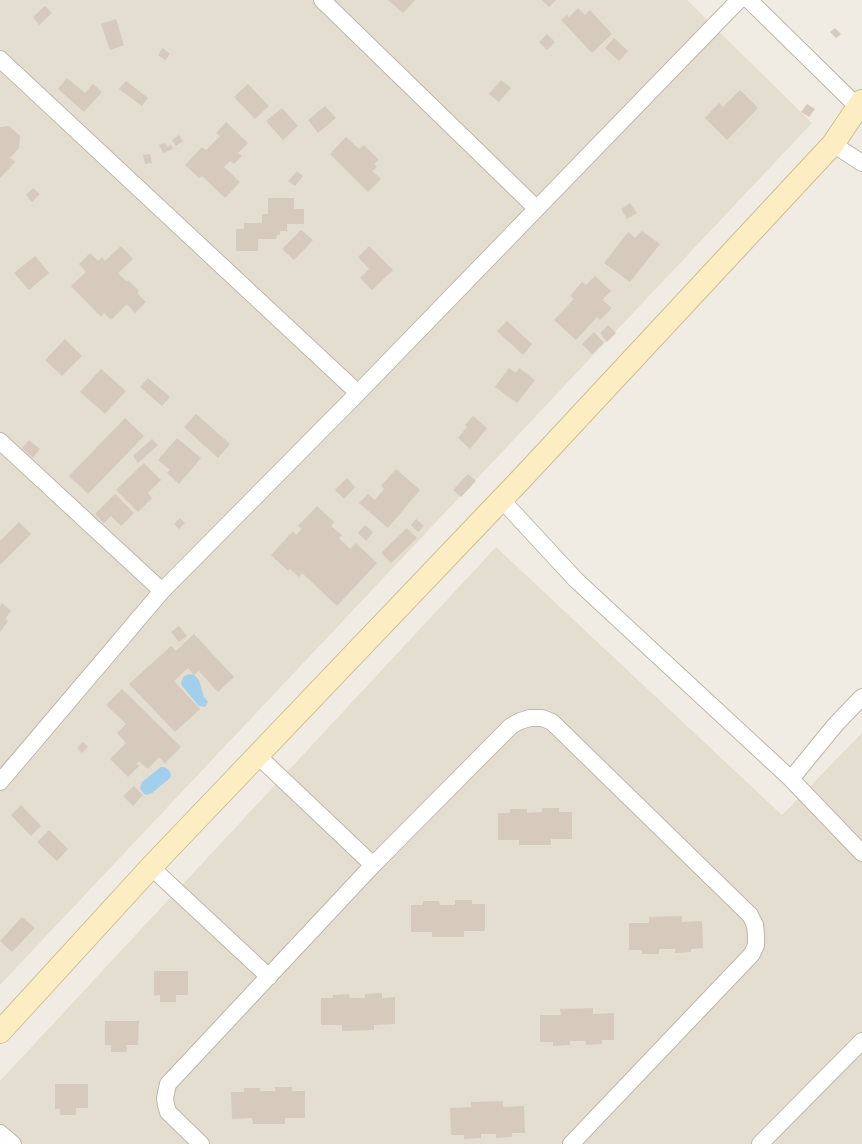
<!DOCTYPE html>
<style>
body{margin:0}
canvas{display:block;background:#f1ece3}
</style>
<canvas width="862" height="1144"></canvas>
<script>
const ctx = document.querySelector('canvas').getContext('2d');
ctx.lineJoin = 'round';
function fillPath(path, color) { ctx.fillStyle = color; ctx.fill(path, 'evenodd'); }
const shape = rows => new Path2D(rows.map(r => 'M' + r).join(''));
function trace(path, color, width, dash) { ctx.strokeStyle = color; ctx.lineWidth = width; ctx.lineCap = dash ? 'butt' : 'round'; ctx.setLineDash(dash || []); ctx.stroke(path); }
fillPath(shape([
 [0,0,687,0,812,123,0,985],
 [496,547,782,815,862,733,862,1144,0,1144,0,1081]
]), '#e4ded1');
fillPath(shape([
 [190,674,194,675,199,680,204,697,208,702,205,707,199,706,182,686,181,683,184,676],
 [161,767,164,767,169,770,171,775,170,778,152,793,146,795,144,794,140,789,142,782]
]), '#a1cfec');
fillPath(shape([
 [388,0,415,0,403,13],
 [542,0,556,0,549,7],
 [45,6,52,13,39,25,33,17],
 [578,8,585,15,590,10,612,34,592,53,561,20,567,15,569,17],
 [116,19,124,45,110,50,101,24],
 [835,28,841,34,836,38,830,32],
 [547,34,555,42,547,50,539,42],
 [614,38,628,51,619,61,605,48],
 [163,48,170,54,165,60,158,55],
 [67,78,85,93,93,84,102,92,84,112,58,89],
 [501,80,511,88,499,102,489,94],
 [126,81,148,98,142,106,119,89],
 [248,84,269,106,255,119,234,97],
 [740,90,758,108,727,140,705,118,719,103,723,107],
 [807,104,815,109,809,117,801,112],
 [325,106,336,118,318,133,308,120],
 [282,108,298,126,283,140,266,121],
 [226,122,248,143,238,153,242,156,234,164,230,161,224,167,240,182,225,198,202,176,199,178,185,165,202,147,206,150,220,136,216,133],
 [9,126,20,136,19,148,10,158,15,162,0,178,0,127],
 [179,135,183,141,176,146,172,140],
 [346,137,359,149,364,145,379,160,374,164,377,167,372,171,381,179,368,192,330,154],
 [165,143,167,147,171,145,173,149,163,153,159,145],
 [150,154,152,163,145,164,143,155],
 [297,171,303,176,295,186,288,181],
 [33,188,40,194,32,202,26,195],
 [268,198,294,198,294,209,304,209,304,224,287,224,287,231,280,231,280,235,277,235,276,239,258,239,258,251,236,251,236,229,244,229,244,223,262,223,262,214,268,214],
 [630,203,637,213,627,219,621,209],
 [301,230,313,240,294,260,282,249],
 [642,231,660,244,630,282,604,263,628,232,635,238],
 [121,246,133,259,118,273,127,282,128,280,139,291,137,293,146,302,135,313,127,304,111,320,104,313,101,317,71,286,86,272,79,264,90,253,98,261,102,257,105,261],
 [369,246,393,270,372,290,360,278,369,269,358,257],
 [35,256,49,273,29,290,14,273],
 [595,276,611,291,602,300,612,308,600,320,597,317,576,340,554,320,574,299,570,296,582,282,586,285],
 [507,321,532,344,523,355,497,331],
 [608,325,616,333,607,342,600,333],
 [594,332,604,343,592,354,582,344],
 [65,339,82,356,62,376,45,360],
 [509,368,516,373,519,368,535,380,517,403,495,387],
 [101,369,126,391,105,414,80,392],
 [148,378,170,397,162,406,140,387],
 [196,414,230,444,218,458,184,427],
 [473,416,487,428,470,449,458,438,467,427,465,425],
 [125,418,144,436,88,494,69,476],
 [177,438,201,458,179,484,167,473,170,470,158,460],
 [152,439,158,445,138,463,133,456],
 [29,440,40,449,33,458,22,448],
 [144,463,161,480,148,493,152,498,138,512,116,490],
 [396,469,420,490,388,528,359,503,368,494,375,500,384,489,381,486],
 [468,474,476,481,461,497,453,490],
 [347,478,355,487,344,499,335,490],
 [115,494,134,513,121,526,111,516,104,523,95,514],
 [317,506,334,522,331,526,342,535,339,538,350,549,356,543,377,563,337,606,302,573,299,577,290,569,288,571,271,555,293,531,296,535,302,529,298,526],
 [180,518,185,523,179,529,174,524],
 [416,519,424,526,418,532,411,525],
 [19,522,31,534,0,565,0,541],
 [365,525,373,532,366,541,358,533],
 [407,528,417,538,391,563,381,553],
 [2,603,11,611,5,619,8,621,0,632,0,606],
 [179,626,187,636,179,642,171,632],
 [194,634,234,677,218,692,199,671,194,675,188,668,174,681,200,709,175,732,129,684,171,646,176,651],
 [122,689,181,747,165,763,159,757,148,769,139,761,136,764,139,766,128,777,110,759,126,743,117,733,126,724,106,705],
 [83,742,88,747,82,753,77,748],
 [134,786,143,795,133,806,123,796],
 [21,805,41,826,31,836,11,815],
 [542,808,559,808,559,812,572,812,572,839,551,839,551,845,519,845,519,840,498,840,498,813,510,813,510,809,527,809,527,813,542,812],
 [49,830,68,849,57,861,37,842],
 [455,900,472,900,472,904,485,904,485,931,464,931,464,937,432,937,432,932,411,932,411,905,423,905,423,901,439,901,440,905,455,905],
 [682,916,682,922,702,921,703,948,691,949,691,952,675,953,675,949,659,949,659,954,642,954,642,950,629,950,629,923,649,923,649,917],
 [22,917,35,928,12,952,0,941],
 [154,971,188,971,188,995,176,995,176,1002,160,1002,160,995,154,996],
 [382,993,382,998,395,997,395,1024,374,1025,374,1030,342,1031,342,1025,321,1025,321,998,333,998,333,995,349,994,350,998,365,998,365,994],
 [593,1008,593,1014,614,1013,614,1040,602,1040,602,1044,586,1045,586,1041,570,1041,570,1045,553,1046,553,1042,540,1042,540,1015,561,1015,560,1009],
 [105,1021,139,1021,138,1045,126,1045,127,1052,111,1052,111,1045,105,1045],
 [55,1084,88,1084,88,1108,76,1108,76,1115,60,1115,60,1109,55,1109],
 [275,1087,292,1087,292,1091,305,1091,305,1118,285,1118,285,1124,253,1124,252,1118,232,1119,231,1092,244,1092,244,1088,260,1088,260,1091,275,1091],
 [503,1101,503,1107,524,1106,525,1133,512,1133,512,1137,496,1138,496,1134,481,1134,481,1138,464,1139,464,1135,451,1135,450,1108,471,1107,471,1102]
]), '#d5cabc');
const street = shape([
 [322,0,536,208],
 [749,0,859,108],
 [0,59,358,393],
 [833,144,862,163],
 [0,441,162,591],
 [501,499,576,580,791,779,862,853],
 [257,755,373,865],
 [791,779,836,724,862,697],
 [0,782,162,591,358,393,739,0],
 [151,867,269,977],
 [0,1133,13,1144],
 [201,1144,168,1112,166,1105,165,1098,168,1084,373,865,511,726,520,721,530,718,542,718,552,722,750,915,755,925,756,935,756,945,752,954,571,1144],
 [760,1144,862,1041]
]);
const secondary = shape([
 [0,1032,151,867,524,476,833,144,862,101]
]);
trace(street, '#beb7a9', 18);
trace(secondary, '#cfbf94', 24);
trace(street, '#fff', 16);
trace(secondary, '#fcedc2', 22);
</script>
